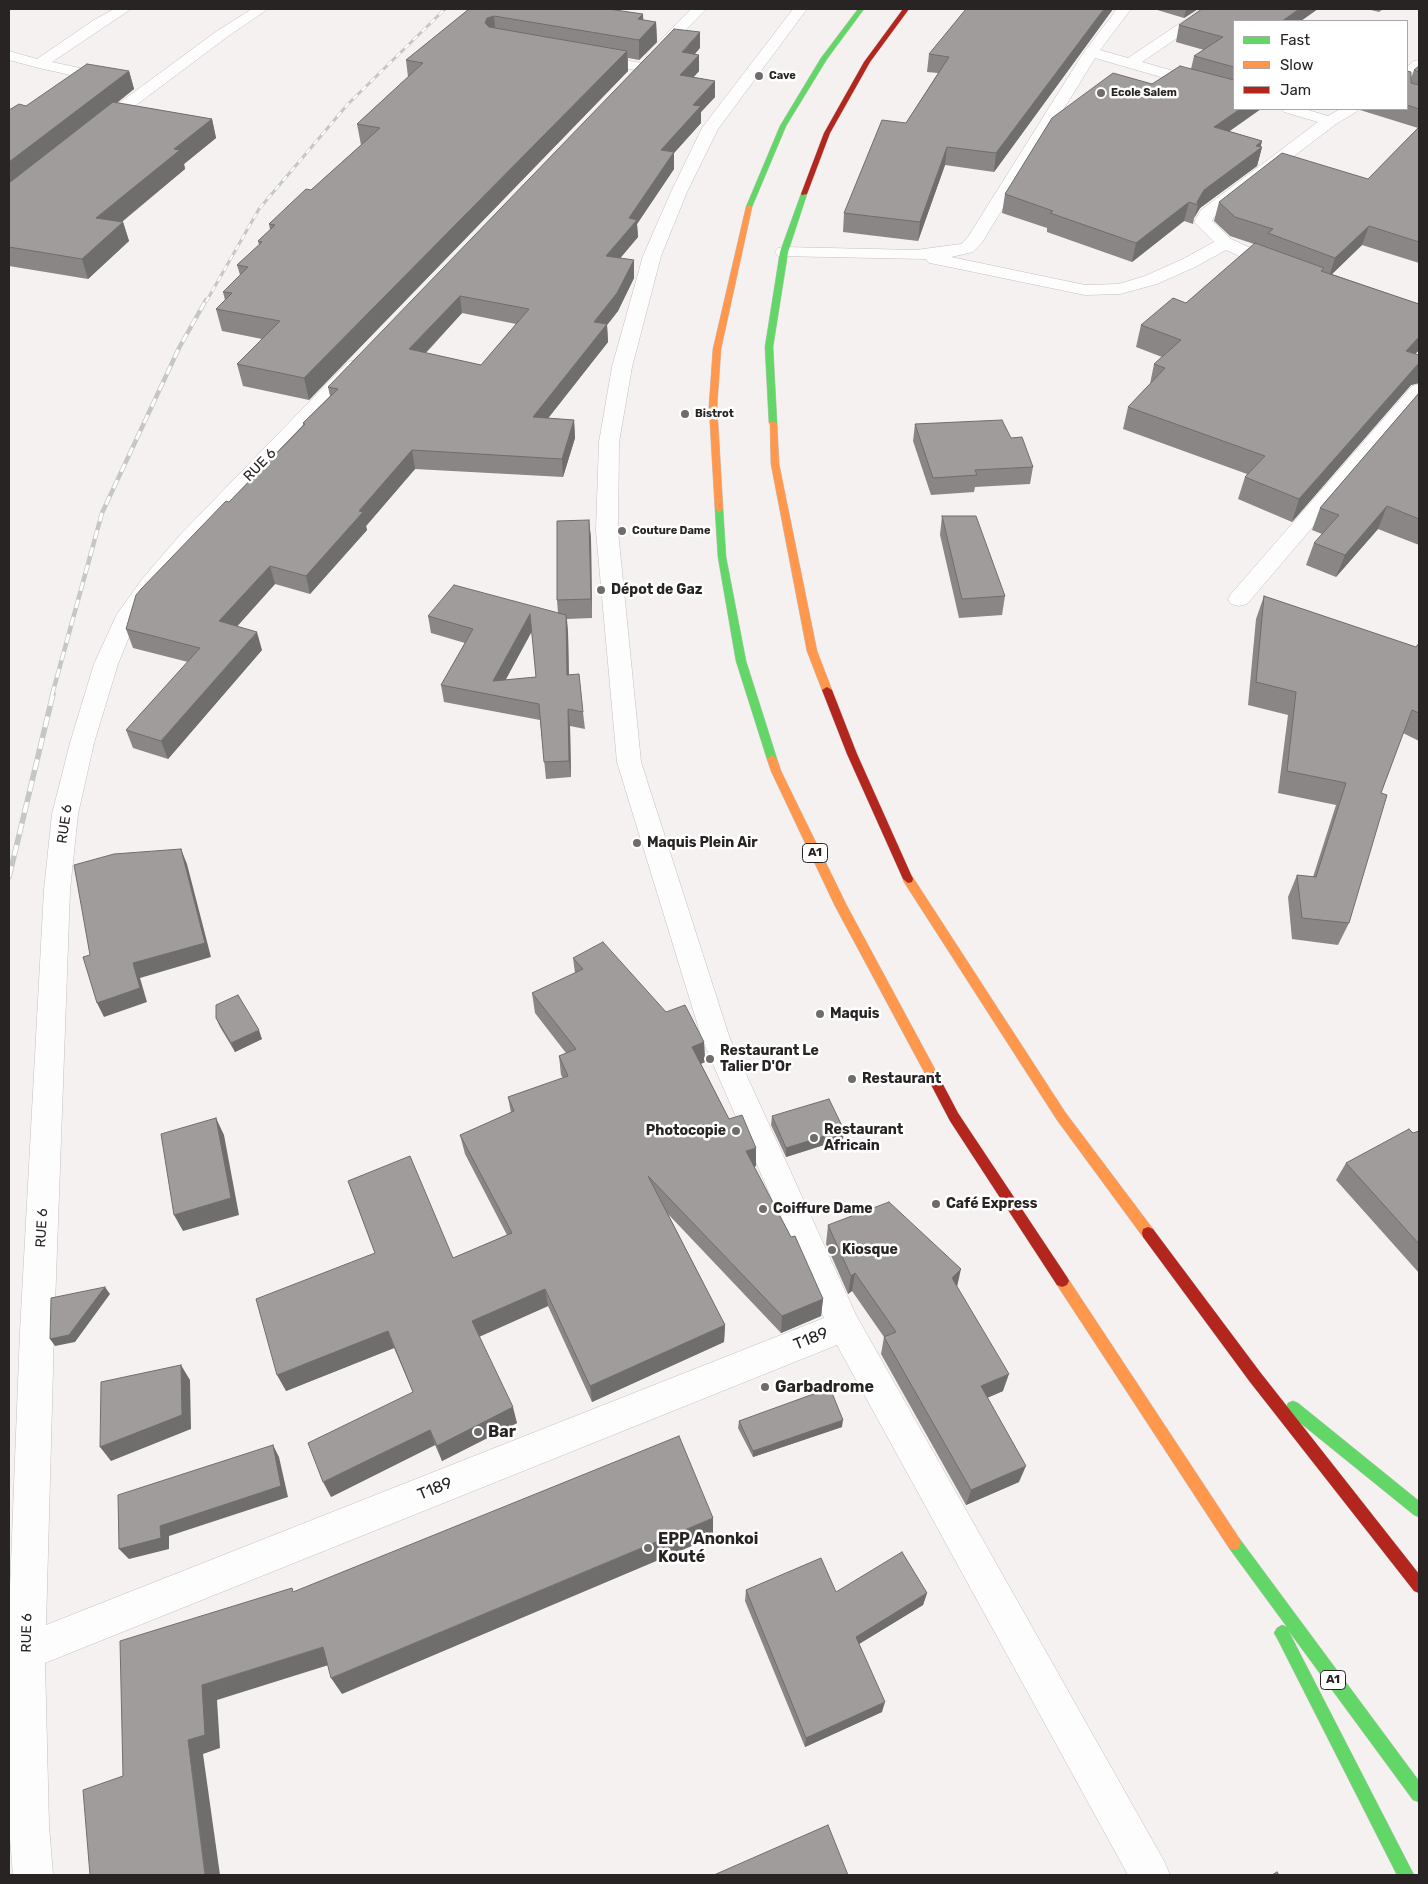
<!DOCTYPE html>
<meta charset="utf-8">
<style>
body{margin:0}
#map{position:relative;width:1428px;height:1884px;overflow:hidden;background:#f6f1f1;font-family:Rubik,sans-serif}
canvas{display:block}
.frame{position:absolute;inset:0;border:10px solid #272423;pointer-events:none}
.legend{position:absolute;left:1233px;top:20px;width:175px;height:90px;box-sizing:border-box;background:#fff;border:1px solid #a9a7a7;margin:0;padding:6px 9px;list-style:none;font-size:15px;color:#272423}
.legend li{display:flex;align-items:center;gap:10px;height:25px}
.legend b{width:25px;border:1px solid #a9a7a7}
</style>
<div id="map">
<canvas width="1428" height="1884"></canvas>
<div class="frame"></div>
<ul class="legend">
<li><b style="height:6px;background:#63d668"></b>Fast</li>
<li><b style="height:6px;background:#ff974d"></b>Slow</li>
<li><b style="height:6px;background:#b3261e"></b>Jam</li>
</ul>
</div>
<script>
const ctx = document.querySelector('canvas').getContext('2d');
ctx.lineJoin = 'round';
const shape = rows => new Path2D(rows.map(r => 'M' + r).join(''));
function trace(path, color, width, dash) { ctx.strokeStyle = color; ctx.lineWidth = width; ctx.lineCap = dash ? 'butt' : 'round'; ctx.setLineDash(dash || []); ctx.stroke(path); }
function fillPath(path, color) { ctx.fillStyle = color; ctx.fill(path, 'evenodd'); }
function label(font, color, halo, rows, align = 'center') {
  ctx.font = font + ' Rubik,sans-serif'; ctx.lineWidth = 5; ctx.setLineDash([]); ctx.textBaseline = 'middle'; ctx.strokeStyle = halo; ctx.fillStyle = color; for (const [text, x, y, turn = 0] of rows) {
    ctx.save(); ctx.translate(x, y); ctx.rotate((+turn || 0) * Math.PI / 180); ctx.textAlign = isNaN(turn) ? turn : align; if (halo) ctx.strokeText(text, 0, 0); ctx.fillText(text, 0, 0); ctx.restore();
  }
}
const street = shape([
 [114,9,131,9,52,62,116,76,119,79,116,82,111,84,39,68,9,60,9,51,37,59,94,20,114,9],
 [252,9,268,9,227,37,104,129,92,129,90,126,92,123,217,31,252,9],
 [691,9,706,9,658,59,648,59,646,56,648,53,691,9],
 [793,9,807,9,718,129,687,192,661,256,632,367,619,442,618,531,641,762,730,1039,856,1315,1164,1861,1170,1875,1128,1875,837,1345,45,1663,49,1826,53,1875,13,1875,9,1826,9,1614,20,1332,44,890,52,814,70,743,94,664,117,614,143,578,180,535,348,362,355,360,362,362,365,366,196,545,159,588,136,620,118,664,94,743,78,814,70,890,54,1332,46,1625,824,1318,702,1039,617,762,596,531,599,442,612,367,643,256,671,192,702,128,793,9],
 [1117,9,1131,9,1100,50,1128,58,1201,9,1217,9,1215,12,1142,62,1234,88,1234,98,1095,58,981,244,973,252,951,257,1085,285,1119,284,1145,276,1183,259,1214,242,1194,222,1201,210,1318,122,1284,112,1281,109,1305,109,1328,116,1340,109,1359,109,1356,112,1336,124,1214,217,1212,221,1231,239,1284,263,1287,267,1284,271,1278,272,1272,271,1226,250,1195,267,1157,284,1120,294,1085,295,935,264,929,263,926,259,778,256,775,252,778,248,784,247,916,250,961,244,968,237,1084,52,1117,9],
 [592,55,642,63,647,64,649,67,647,70,642,71,587,62,585,59,587,56,592,55],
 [1419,60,1419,71,1412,77,1407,78,1407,67,1414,61,1419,60],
 [1419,384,1419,402,1247,604,1239,606,1231,604,1228,599,1231,594,1412,386,1419,384]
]);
const fast = shape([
 [858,9,864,9,827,59,786,126,752,207,747,208,746,207,780,126,821,58,858,9],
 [804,192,807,194,788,252,773,347,777,423,773,425,769,423,765,347,780,252,801,194,804,192],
 [719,506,723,509,726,557,746,661,777,759,772,763,767,759,736,661,718,557,715,509,719,506],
 [1293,1401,1298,1403,1419,1501,1419,1517,1414,1515,1288,1413,1286,1408,1288,1403,1293,1401],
 [1234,1536,1239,1538,1419,1781,1419,1802,1413,1800,1288,1630,1414,1875,1397,1875,1277,1638,1274,1633,1277,1628,1282,1625,1287,1627,1229,1548,1227,1543,1229,1538,1234,1536]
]);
const slow = shape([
 [749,205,752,207,721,349,717,406,723,509,719,512,715,509,709,406,713,349,746,207,749,205],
 [770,421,777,423,779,464,817,651,832,690,827,693,822,690,807,651,771,464,770,421],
 [772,755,777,759,781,771,847,906,937,1073,939,1077,937,1081,933,1082,929,1081,835,906,771,771,767,759,772,755],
 [908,875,912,876,1065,1112,1153,1229,1154,1233,1153,1237,1148,1239,1143,1237,1057,1120,904,882,903,879,908,875],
 [1062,1275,1067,1277,1239,1538,1241,1543,1239,1548,1234,1550,1229,1548,1057,1285,1055,1281,1057,1277,1062,1275]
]);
const jam = shape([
 [903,9,909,9,870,62,830,133,807,194,802,195,801,194,824,133,864,62,903,9],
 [827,687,832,690,857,754,913,879,912,882,908,883,903,879,847,754,822,690,827,687],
 [933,1072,937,1073,958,1113,1067,1277,1069,1281,1067,1285,1062,1287,1057,1285,950,1121,927,1077,929,1073,933,1072],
 [1148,1227,1153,1229,1260,1372,1419,1574,1419,1593,1414,1591,1250,1382,1143,1237,1142,1233,1143,1229,1148,1227]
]);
trace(street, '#c3bfbe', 1);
trace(fast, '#c3bfbe', 1);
trace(slow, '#c3bfbe', 1);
trace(jam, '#c3bfbe', 1);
fillPath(street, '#fefdfd');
fillPath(fast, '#63d668');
fillPath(slow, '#ff974d');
fillPath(jam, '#b3261e');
const railFar2 = shape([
 [206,302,259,209,348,104,445,9]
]);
const railFar1 = shape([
 [52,695,102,513,179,348,206,300]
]);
const rail = shape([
 [9,877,53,694]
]);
trace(railFar2, '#c6c6c6', 3);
trace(railFar1, '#c6c6c6', 4.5);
trace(rail, '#c6c6c6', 5.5);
trace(railFar2, '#fff', 2, [6]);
trace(railFar1, '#fff', 3, [9]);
trace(rail, '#fff', 4, [11]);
fillPath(shape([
 [469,9,643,20,656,22,657,42,639,60,628,58,628,71,309,400,243,386,237,364,262,339,222,331,216,309,225,300,223,292,240,275,237,265,259,245,258,241,270,230,269,224,311,190,361,145,357,124,408,77,406,60],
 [1113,9,994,172,945,165,918,241,843,232,844,213,906,123,938,73,927,72,929,54],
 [1154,9,1198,9,1184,18],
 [1367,9,1383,9,1379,12],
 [1234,21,1234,109,1229,131,1262,141,1260,147,1262,147,1257,166,1200,208,1194,218,1193,224,1184,221,1132,262,1047,232,1047,228,1002,213,1005,194,1152,84,1191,69,1194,56,1204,50,1176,42,1179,25],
 [700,48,695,54,699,55,699,71,693,77,715,81,715,97,701,112,701,123,674,153,674,169,637,224,638,237,620,258,634,278,618,311,607,325,608,342,548,418,574,420,575,438,563,477,415,469,366,526,367,530,310,594,275,584,237,626,262,650,168,759,133,748,126,730,188,662,133,648,126,629,229,502,303,425,303,423,330,396,328,387],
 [462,313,516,324,481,365,426,353],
 [1419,66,1419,263,1362,245,1332,274,1419,304,1419,350,1415,354,1419,355,1419,383,1411,385,1292,522,1238,499,1245,477,1247,474,1123,429,1128,407,1150,384,1154,364,1162,357,1136,347,1141,325,1186,303,1254,244,1230,236,1214,221,1219,202,1368,179,1418,128,1360,110,1360,109,1407,109,1407,71,1411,78,1414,70],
 [129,71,134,89,117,103,212,119,216,138,184,164,185,169,122,222,123,222,129,241,88,279,9,266,9,110,26,106],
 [1419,393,1419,545,1378,529,1336,577,1306,565,1314,543,1322,534,1312,530,1320,508],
 [915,424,1011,438,1033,467,1030,484,975,487,974,492,931,495,913,441],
 [942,516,1005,596,1002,615,959,618,940,535],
 [589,520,591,539,592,618,567,619,568,632,569,675,583,712,585,729,570,726,571,777,546,779,540,720,444,702,441,685,465,643,431,633,428,616,558,613,557,600],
 [532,631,536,677,505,680],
 [1264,596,1416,647,1419,643,1419,741,1403,733,1381,793,1349,923,1338,945,1292,939,1288,897,1297,875,1313,877,1336,805,1278,793,1288,715,1248,705,1256,619],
 [573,958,666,1012,704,1042,705,1062,701,1064,729,1119,756,1166,754,1167,823,1299,821,1316,781,1333,668,1214,725,1325,724,1342,592,1402,548,1306,479,1337,517,1423,442,1461,435,1445,331,1497,413,1392,394,1348,286,1391,375,1253,348,1181,453,1258,507,1235,465,1154,460,1135,511,1113,508,1097,563,1078,561,1075,559,1056,566,1053,535,1013,532,993,575,973],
 [216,1018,262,1039,235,1052,220,1027],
 [772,1116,843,1139,786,1157,771,1125],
 [1419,1131,1419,1273,1336,1180,1346,1163],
 [828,1225,957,1287,1003,1391,987,1398,1019,1482,966,1505,881,1354,884,1337,852,1291,848,1294,826,1244],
 [739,1421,842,1427,753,1457,738,1428],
 [746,1590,836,1592,927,1593,923,1605,859,1644,882,1712,805,1747,745,1601]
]), '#8a8686');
fillPath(shape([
 [1104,9,1113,9,994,172,996,153],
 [1186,9,1198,9,1184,18],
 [1299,9,1318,9,1301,21,1282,21],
 [643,14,644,34,638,19],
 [494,16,496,36,485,23,487,18],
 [656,22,657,42,639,60,639,40],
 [700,32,700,48,682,68,682,52],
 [627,51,628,71,309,400,304,378],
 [699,55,699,71,681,92,680,75],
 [129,71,134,89,9,187,9,162],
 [715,81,715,97,701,112,701,123,674,153,674,169,637,224,638,237,607,274,606,256,629,218,661,150,693,105],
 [1240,109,1261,109,1210,145,1214,127],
 [212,119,216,138,184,164,185,169,103,237,96,218,174,149],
 [1262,141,1260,149,1262,147,1257,166,1200,208,1194,218,1198,205,1197,202,1204,190],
 [947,147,945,165,918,241,920,222],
 [1189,202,1184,221,1132,262,1136,243],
 [123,222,129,241,88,279,82,259],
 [1369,226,1362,245,1329,277,1335,258],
 [634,260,634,278,618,311,607,325,608,342,535,435,533,417],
 [460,296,462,313,412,367,409,349],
 [1419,337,1419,350,1398,373,1406,351],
 [1419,363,1419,383,1411,385,1292,522,1299,499],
 [574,420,575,438,563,477,562,459],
 [412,450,415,469,366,526,367,530,310,594,306,576,359,511],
 [1387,506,1378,529,1336,577,1345,555],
 [589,520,591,539,592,618,591,599],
 [270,566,275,584,225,640,219,621],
 [530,614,532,631,497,696,493,681],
 [566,615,568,632,569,691,567,675],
 [257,632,262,650,168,759,161,741],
 [568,709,570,726,571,777,569,761],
 [181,849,187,864,211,957,140,978,147,1002,104,1017,97,1003,133,963],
 [259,1030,262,1039,235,1052,231,1043],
 [704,1042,705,1062,692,1067,692,1047],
 [216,1118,224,1135,239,1215,183,1231,174,1215],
 [844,1130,843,1139,786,1157,786,1148],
 [756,1148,756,1166,746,1170,746,1151],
 [961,1269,957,1287,952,1278],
 [855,1273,852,1291,848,1294,851,1276],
 [105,1287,110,1294,75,1342,55,1346,50,1339],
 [545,1289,548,1306,476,1338,472,1321],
 [823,1299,821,1316,781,1333,782,1316],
 [725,1325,724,1342,592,1402,590,1386],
 [388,1331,394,1348,286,1391,277,1375],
 [181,1365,190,1380,191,1429,111,1461,100,1447],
 [1009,1374,1003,1391,975,1403,981,1386],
 [513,1407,517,1423,442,1461,437,1446],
 [843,1420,842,1427,753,1457,753,1451],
 [430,1430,435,1445,331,1497,323,1482],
 [273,1445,279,1457,288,1497,169,1536,169,1549,129,1559,119,1549,160,1526],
 [1026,1466,1019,1482,966,1505,971,1490],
 [713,1518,713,1537,342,1694,331,1678],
 [927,1593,923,1605,854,1647,856,1637],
 [323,1647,335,1663,217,1700,220,1748,203,1754,220,1875,205,1875,188,1740,202,1685],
 [885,1702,882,1712,805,1747,806,1738]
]), '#706d6d');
const building = shape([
 [469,9,608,9,643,14,638,19,656,22,639,40,494,16,487,18,485,23,489,27,627,51,304,378,237,364,280,321,216,309,232,293,223,292,248,267,237,265,262,242,258,241,275,225,269,224,306,189,311,190,380,128,357,124,423,63,406,60,469,9],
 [966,9,1104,9,996,153,947,147,920,222,844,213,882,120,906,123,949,57,929,54,966,9],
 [1202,9,1299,9,1282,21,1234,21,1234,67,1194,56,1223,37,1179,25,1202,9],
 [674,29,700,32,682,52,699,55,680,75,715,81,693,105,701,106,661,150,674,152,629,218,637,220,606,256,634,260,617,293,594,322,607,324,533,417,574,420,562,459,412,450,359,511,363,512,306,576,270,566,219,621,257,632,161,741,126,730,200,648,126,629,136,595,142,588,226,501,229,502,305,424,303,423,338,389,328,387,674,29],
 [460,296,529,309,481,365,409,349,460,296],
 [87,64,129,71,9,162,9,110,19,104,26,106,87,64],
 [1180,66,1234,80,1234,109,1240,109,1214,127,1262,141,1256,146,1262,147,1204,190,1197,202,1198,205,1189,202,1136,243,1050,213,1053,211,1005,194,1052,118,1113,73,1152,84,1180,66],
 [1419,66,1419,72,1414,70,1419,66],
 [1407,71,1411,72,1411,83,1419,85,1419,109,1407,105,1407,71],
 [113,102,212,119,174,149,180,150,96,218,123,222,82,259,9,247,9,183,113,102],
 [1419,127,1419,242,1369,226,1335,258,1268,233,1273,229,1235,217,1219,202,1282,153,1368,179,1419,127],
 [1255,243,1324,268,1321,271,1419,304,1419,337,1406,351,1419,355,1419,363,1299,499,1245,477,1265,456,1128,407,1165,368,1154,364,1181,340,1141,325,1173,298,1186,303,1255,243],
 [1419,393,1419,519,1387,506,1345,555,1314,543,1339,515,1320,508,1419,393],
 [1002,420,1011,438,1022,437,1033,467,975,470,977,475,933,478,915,424,1002,420],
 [942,516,976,516,1005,596,962,599,942,516],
 [589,520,591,599,557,600,557,521,589,520],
 [454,585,566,615,567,675,579,674,583,712,568,709,569,761,544,762,539,704,441,685,473,629,428,616,454,585],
 [530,614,536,677,493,681,530,614],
 [1264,596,1416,647,1419,643,1419,713,1412,710,1381,793,1387,795,1349,923,1302,918,1297,875,1316,877,1346,783,1287,771,1296,692,1256,682,1264,596],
 [181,849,205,943,133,963,140,988,97,1003,83,957,90,955,74,865,114,854,181,849],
 [603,942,666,1012,685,1005,704,1042,692,1047,729,1119,742,1115,756,1148,746,1151,791,1237,795,1236,823,1299,782,1316,648,1176,725,1325,590,1386,545,1289,472,1321,513,1407,437,1446,430,1430,323,1482,308,1443,413,1392,388,1331,277,1375,256,1299,375,1253,348,1181,410,1156,453,1258,512,1233,460,1135,514,1111,508,1097,568,1076,559,1056,576,1049,532,993,583,969,573,958,603,942],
 [238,995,259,1030,231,1043,216,1018,216,1005,238,995],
 [829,1099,844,1130,786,1148,772,1116,829,1099],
 [216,1118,231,1198,174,1215,161,1134,216,1118],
 [1409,1129,1413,1133,1419,1131,1419,1244,1346,1163,1409,1129],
 [889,1202,961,1269,952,1278,1009,1374,981,1386,1026,1466,971,1490,884,1337,896,1332,855,1273,851,1276,828,1225,889,1202],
 [105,1287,69,1335,50,1339,51,1298,105,1287],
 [181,1365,182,1415,100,1447,101,1382,181,1365],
 [830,1388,843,1420,753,1451,739,1421,830,1388],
 [679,1436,713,1518,331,1678,323,1647,202,1685,205,1735,188,1740,205,1875,90,1875,83,1790,123,1776,120,1641,292,1588,293,1592,679,1436],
 [273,1445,281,1486,160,1526,161,1538,119,1549,118,1495,273,1445],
 [902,1552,927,1593,856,1637,885,1702,806,1738,746,1590,821,1558,836,1592,902,1552],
 [828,1825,848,1875,714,1875,828,1825],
 [1277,1872,1279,1875,1272,1875,1277,1872]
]);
fillPath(building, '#a09c9c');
trace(building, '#706d6d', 1);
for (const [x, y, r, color] of [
 [759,76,5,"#6f6c6b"],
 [1101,93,5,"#6f6c6b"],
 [685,414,5,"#6f6c6b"],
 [622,531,5,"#6f6c6b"],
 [601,590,5,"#6f6c6b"],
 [637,843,5,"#6f6c6b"],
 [820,1014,5,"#6f6c6b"],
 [710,1059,5,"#6f6c6b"],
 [852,1079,5,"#6f6c6b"],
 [736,1131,5,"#6f6c6b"],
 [814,1138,5,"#6f6c6b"],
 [936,1204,5,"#6f6c6b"],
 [763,1209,5,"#6f6c6b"],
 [832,1250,5,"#6f6c6b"],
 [765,1387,5,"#6f6c6b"],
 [478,1432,5,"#6f6c6b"],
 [648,1548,5,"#6f6c6b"]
]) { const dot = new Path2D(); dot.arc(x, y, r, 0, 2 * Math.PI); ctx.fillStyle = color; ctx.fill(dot); trace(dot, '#fff', 2); }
label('bold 11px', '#272423', '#fff', [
 ["Cave",769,76],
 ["Ecole Salem",1111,93],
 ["Bistrot",695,414],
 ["Couture Dame",632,531]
], 'left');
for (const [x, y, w] of [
 [815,853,25],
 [1333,1680,25]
]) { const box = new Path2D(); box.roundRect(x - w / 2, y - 9.5, w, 19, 4); ctx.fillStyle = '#fff'; ctx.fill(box); trace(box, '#272423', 1); }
label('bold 12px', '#272423', null, [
 ["A1",815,853],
 ["A1",1333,1680]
]);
label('14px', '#272423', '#fff', [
 ["RUE 6",260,465,-46],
 ["RUE 6",65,824,-82],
 ["RUE 6",42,1228,-87],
 ["RUE 6",27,1633,-89]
]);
label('bold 14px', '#272423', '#fff', [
 ["Dépot de Gaz",611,590],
 ["Maquis Plein Air",647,843],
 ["Maquis",830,1014],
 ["Restaurant Le",720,1051],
 ["Talier D'Or",720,1067],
 ["Restaurant",862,1079],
 ["Restaurant",824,1130],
 ["Africain",824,1146],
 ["Photocopie",726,1131,"right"],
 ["Café Express",946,1204],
 ["Coiffure Dame",773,1209],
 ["Kiosque",842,1250]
], 'left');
label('16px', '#272423', '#fff', [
 ["T189",811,1339,-22],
 ["T189",435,1489,-22]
]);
label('bold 16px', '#272423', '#fff', [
 ["Garbadrome",775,1387],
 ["Bar",488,1432],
 ["EPP Anonkoi",658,1539],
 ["Kouté",658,1557]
], 'left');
</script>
